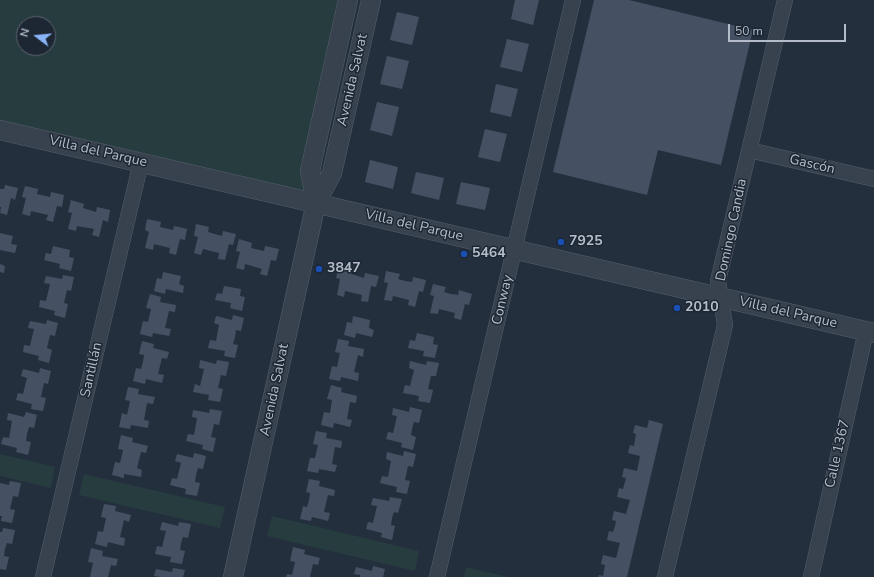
<!DOCTYPE html>
<meta charset="utf-8">
<style>
body{margin:0}
#map{position:relative;width:874px;height:577px;overflow:hidden;background:#242f3e;font-family:"Nunito Sans",sans-serif}
canvas{display:block}
.north{position:absolute;left:16px;top:16px;width:40px;height:40px;box-sizing:border-box;background:#1d2633;border:1px solid #59626f;border-radius:50%;rotate:286deg;font-size:11px;font-weight:700;line-height:16px;text-align:center;color:#b4bcc9}
.north::after{content:'';display:block;margin:auto;width:14px;height:18px;background:#8ab4f8;clip-path:polygon(50% 0,100% 100%,50% 72%,0 100%)}
.scale{position:absolute;left:728px;top:24px;width:118px;height:18px;box-sizing:border-box;border:2px solid #b4bcc9;border-top:0;padding-left:5px;font-size:12px;line-height:14px;white-space:nowrap;color:#b4bcc9;-webkit-text-stroke:3px #1d2633;paint-order:stroke}
</style>
<div id="map">
<canvas width="874" height="577"></canvas>
<div class="north">N</div>
<div class="scale">50 m</div>
</div>
<script>
const ctx = document.querySelector('canvas').getContext('2d');
ctx.lineJoin = 'round';
function fillPath(path, color) { ctx.fillStyle = color; ctx.fill(path, 'evenodd'); }
const shape = rows => new Path2D(rows.map(r => 'M' + r).join(''));
function trace(path, color, width, dash) { ctx.strokeStyle = color; ctx.lineWidth = width; ctx.lineCap = dash ? 'butt' : 'round'; ctx.setLineDash(dash || []); ctx.stroke(path); }
function label(font, color, halo, rows, align = 'center') {
  ctx.font = font + ' "Nunito Sans",sans-serif'; ctx.lineWidth = 3; ctx.setLineDash([]); ctx.textBaseline = 'middle'; ctx.strokeStyle = halo; ctx.fillStyle = color; for (const [text, x, y, turn = 0] of rows) {
    ctx.save(); ctx.translate(x, y); ctx.rotate((+turn || 0) * Math.PI / 180); ctx.textAlign = isNaN(turn) ? turn : align; if (halo) ctx.strokeText(text, 0, 0); ctx.fillText(text, 0, 0); ctx.restore();
  }
}
fillPath(shape([
 [0,0,348,0,310,171,316,203,0,130],
 [24,24,48,24,48,48,24,48],
 [0,454,55,467,51,488,0,476],
 [84,474,225,507,220,528,79,495],
 [272,516,419,551,415,571,267,536],
 [466,567,509,577,464,577]
]), '#263c3f');
fillPath(shape([
 [515,0,539,0,533,25,511,19],
 [594,0,629,0,753,30,721,165,658,150,647,195,553,172],
 [397,12,419,17,412,45,390,40],
 [507,39,529,44,522,72,500,67],
 [387,56,409,61,402,89,380,84],
 [496,84,518,89,511,117,490,112],
 [377,102,399,107,392,136,370,130],
 [485,129,507,134,500,162,478,157],
 [370,160,398,167,393,189,365,182],
 [416,172,444,178,439,200,411,193],
 [461,182,490,188,485,210,456,204],
 [5,185,18,188,15,200,11,198,7,215,0,213,1,207,0,207,0,189,4,189],
 [25,186,38,189,37,194,50,197,51,192,64,195,62,207,57,206,53,222,46,220,48,215,31,211,30,216,22,214,26,198,22,197],
 [71,200,84,204,83,208,96,212,97,207,110,210,108,222,103,220,99,237,92,235,94,229,77,226,76,231,68,229,72,213,68,212],
 [147,219,161,222,160,227,173,230,174,226,187,229,185,240,180,239,176,255,169,253,170,248,154,244,153,250,145,248,149,232,145,230],
 [196,224,209,227,208,232,222,236,223,231,236,234,233,245,229,244,225,260,218,259,219,253,203,249,201,255,194,253,198,237,194,236],
 [0,233,13,236,11,244,17,245,15,253,0,250],
 [239,239,252,243,251,248,264,251,265,246,279,249,276,261,271,260,267,276,260,274,262,269,245,264,244,270,236,268,240,252,236,251],
 [53,246,70,250,69,257,74,258,71,271,59,268,60,264,44,260,46,253,51,254],
 [0,264,5,266,4,273,0,272],
 [339,266,352,269,351,274,364,278,365,273,379,276,376,287,371,286,368,302,361,301,362,295,345,291,344,297,337,295,340,279,336,278],
 [386,271,400,274,398,279,405,281,412,282,413,277,426,280,423,292,419,291,415,307,408,305,409,300,393,296,392,301,384,300,388,283,384,282],
 [163,272,181,276,179,284,184,286,183,293,166,289,165,294,154,291,157,278,162,279],
 [63,275,74,277,71,291,67,290,64,303,68,304,65,318,54,315,55,311,39,307,40,300,46,301,50,284,44,283,46,276,62,279],
 [433,284,446,287,444,292,451,294,458,295,459,290,472,294,469,305,465,304,461,320,454,318,455,313,439,309,438,314,430,313,434,296,430,295],
 [224,286,241,289,240,296,245,297,242,311,230,308,231,303,215,300,217,293,222,294],
 [150,294,161,297,160,302,176,305,175,312,169,311,165,328,171,329,169,336,153,333,152,337,140,334,143,321,148,322,151,309,146,308],
 [233,315,244,318,241,331,236,330,235,337,233,344,238,345,235,358,224,356,225,351,208,348,210,340,216,341,219,325,214,323,216,316,232,320],
 [353,316,370,320,369,328,374,330,372,337,356,333,355,338,344,335,347,322,352,323],
 [47,320,58,323,55,336,50,335,47,348,52,350,49,363,38,360,39,356,23,352,24,345,30,346,34,329,28,328,30,321,46,324],
 [417,333,434,337,433,344,438,345,435,358,423,356,424,351,408,348,410,340,415,341],
 [338,339,349,341,348,346,364,349,363,357,358,355,354,372,359,373,358,381,341,377,340,381,329,379,332,366,337,367,340,353,335,352],
 [142,341,154,344,153,348,169,352,167,359,162,358,158,374,164,375,162,383,146,379,145,384,133,381,136,368,141,369,143,362,144,355,139,354],
 [200,360,216,364,217,360,229,362,226,376,221,375,218,388,223,389,220,402,208,400,209,395,193,392,195,384,200,386,204,369,199,368],
 [410,361,426,365,427,361,439,363,436,376,431,376,428,389,433,390,430,403,418,401,419,396,403,393,405,385,410,386,414,370,409,368],
 [40,368,51,371,48,384,44,383,41,397,46,398,43,411,31,409,32,404,16,400,18,393,23,394,27,378,21,376,23,369,39,373],
 [331,385,342,388,341,392,357,396,356,403,350,402,347,419,352,420,350,427,334,423,333,428,321,425,324,412,330,413,332,400,327,399],
 [128,387,139,389,138,394,155,397,153,404,147,403,144,420,149,421,148,428,131,425,130,429,119,427,122,413,127,415,130,401,125,400],
 [410,407,422,410,419,423,414,422,412,429,411,435,416,437,413,450,401,447,402,443,386,439,388,432,393,433,395,425,397,416,392,415,393,408,409,412],
 [210,409,222,411,219,425,214,424,211,437,216,438,213,452,202,449,203,445,186,441,188,434,194,435,197,418,192,417,193,410,209,413],
 [26,412,37,415,34,428,29,427,27,434,26,441,31,442,28,455,16,452,17,448,1,444,3,437,9,438,12,421,7,420,8,413,24,417],
 [649,420,663,424,627,577,598,577,599,575,603,576,605,565,601,564,603,555,616,558,620,543,607,540,609,531,613,532,615,526,616,521,612,520,614,511,626,514,630,500,617,497,619,488,623,489,626,478,622,477,624,468,637,471,640,456,628,453,630,445,634,446,636,434,633,433,635,425,647,428],
 [316,431,327,433,326,438,342,441,341,448,335,447,332,464,337,465,335,472,319,469,318,473,307,471,310,458,315,458,318,445,313,444],
 [121,435,133,438,132,442,148,446,146,453,141,452,137,468,142,470,141,477,124,474,124,478,112,475,115,462,120,463,123,450,118,449],
 [404,451,416,454,413,467,408,466,405,480,410,481,407,494,396,492,397,487,380,483,382,476,388,477,391,461,386,459,387,452,403,456],
 [194,453,206,456,203,469,198,468,196,475,195,482,200,483,197,496,185,494,186,489,170,485,172,478,177,479,181,463,175,461,177,454,193,458],
 [309,479,320,481,319,486,335,490,334,496,328,495,324,512,330,513,328,521,312,517,311,521,300,519,303,506,307,507,309,500,310,493,306,492],
 [10,481,21,483,18,497,13,496,10,509,15,510,12,523,1,521,2,516,0,516,0,483,9,485],
 [390,497,402,499,398,513,394,512,392,518,391,525,395,526,392,540,381,537,382,533,366,529,368,522,373,523,377,506,371,505,373,498,389,501],
 [104,504,116,506,115,511,131,515,129,522,124,520,120,537,125,538,124,546,108,542,107,547,95,544,98,531,103,532,106,518,101,517],
 [162,522,178,526,179,522,191,524,188,538,183,537,181,543,180,550,185,551,182,564,170,562,171,557,155,554,157,546,162,547,166,531,160,530],
 [3,528,15,530,12,544,7,543,5,549,4,556,9,557,6,570,0,569,0,532,2,532],
 [293,547,305,550,304,554,320,558,318,565,313,564,310,577,286,577,287,574,292,575,295,562,290,561],
 [91,548,103,551,102,556,118,559,116,566,111,565,108,577,90,577,93,563,88,562],
 [373,566,385,569,383,577,360,577,360,575,354,574,356,567,372,571],
 [173,568,185,570,183,577,160,577,154,576,156,569,172,572]
]), '#455162');
const minor = shape([
 [749,150,874,179],
 [43,577,141,162],
 [437,577,573,0],
 [665,577,725,325,718,281,785,0],
 [811,577,866,331]
]);
const tertiary = shape([
 [0,130,874,333],
 [316,203,310,171,348,0],
 [233,577,316,203,332,173,371,0]
]);
trace(minor, '#565f6c', 16);
trace(tertiary, '#565f6c', 20);
trace(minor, '#38414e', 15);
trace(tertiary, '#38414e', 19);
for (const [x, y, r, color] of [
 [561,242,4,"#1a4fb4"],
 [464,254,4,"#1a4fb4"],
 [319,269,4,"#1a4fb4"],
 [677,308,4,"#1a4fb4"]
]) { const dot = new Path2D(); dot.arc(x, y, r, 0, 2 * Math.PI); ctx.fillStyle = color; ctx.fill(dot); trace(dot, '#1d2633', 1.5); }
label('14px', '#b4bcc9', '#1d2633', [
 ["Avenida Salvat",353,80,-77],
 ["Villa del Parque",98,152,13],
 ["Gascón",812,165,13],
 ["Villa del Parque",414,226,13],
 ["Domingo Candia",732,230,-78],
 ["Conway",503,300,-77],
 ["Villa del Parque",788,313,13],
 ["Santillán",92,370,-77],
 ["Avenida Salvat",275,390,-78],
 ["Calle 1367",838,454,-77]
]);
label('bold 14px', '#b4bcc9', '#1d2633', [
 ["7925",569,242],
 ["5464",472,254],
 ["3847",327,269],
 ["2010",685,308]
], 'left');
</script>
